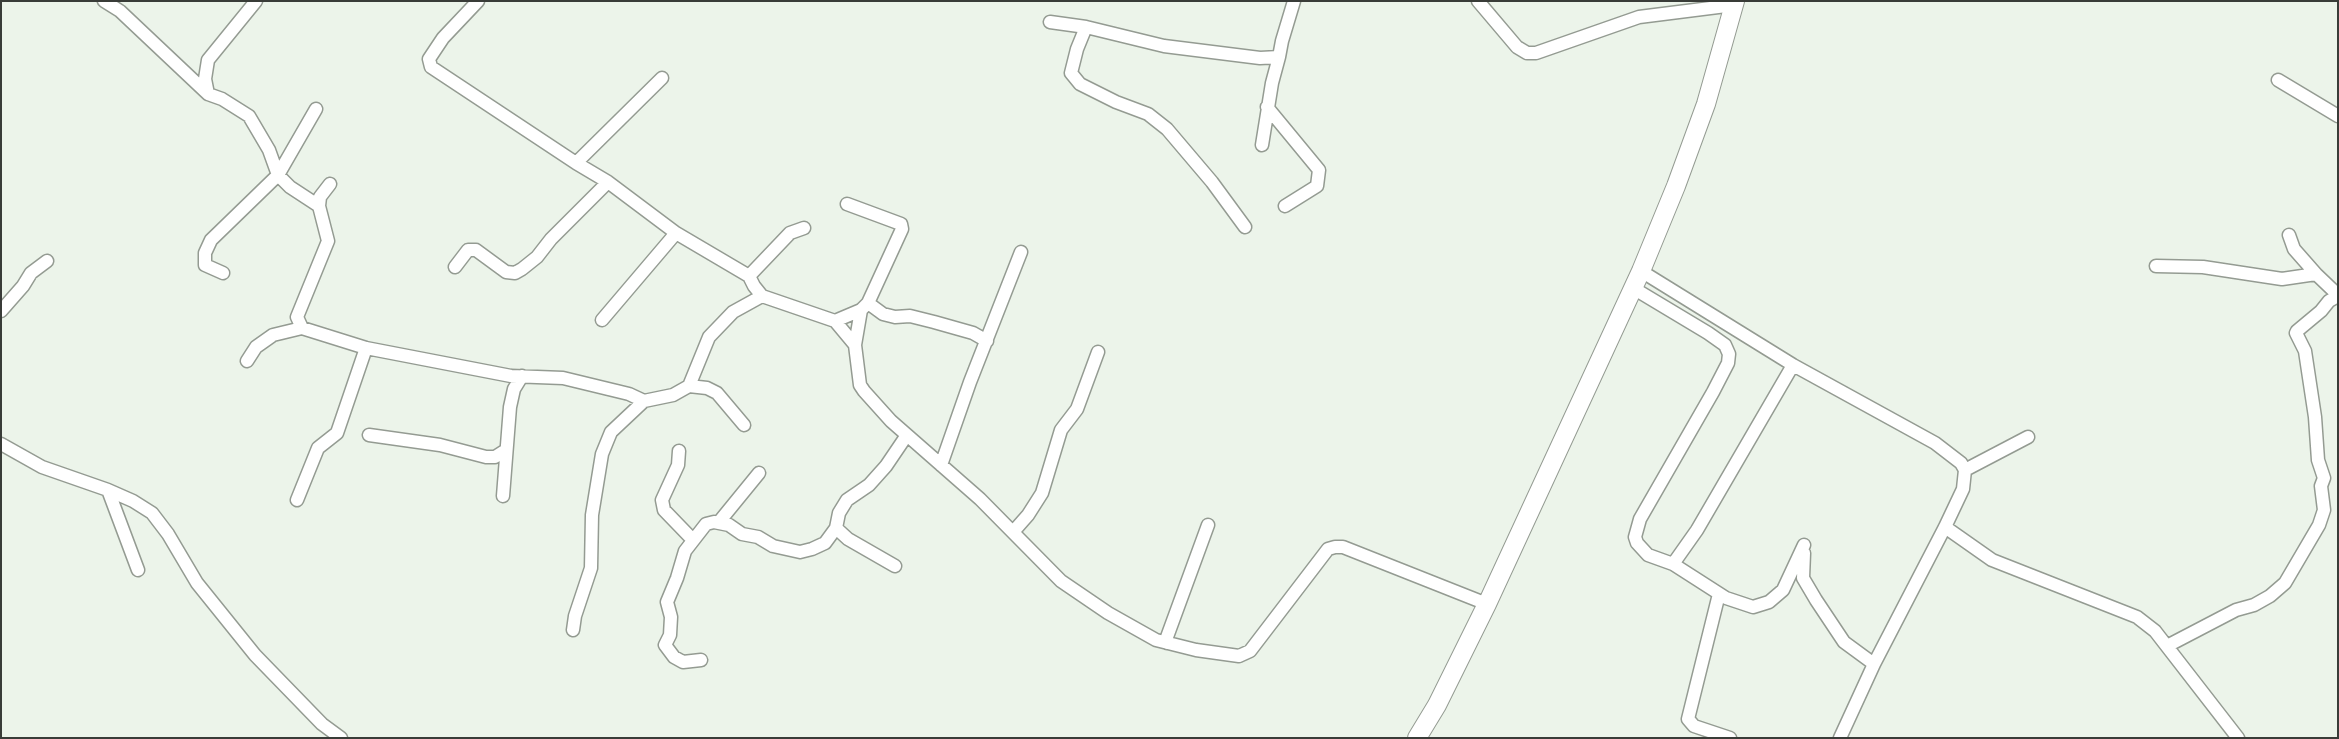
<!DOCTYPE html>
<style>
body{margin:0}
#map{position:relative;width:2339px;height:739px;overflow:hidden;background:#ecf4ea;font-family:Barlow,sans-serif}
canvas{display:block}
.frame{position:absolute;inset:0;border:2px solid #393c38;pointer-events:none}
</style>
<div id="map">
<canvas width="2339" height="739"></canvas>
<div class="frame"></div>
</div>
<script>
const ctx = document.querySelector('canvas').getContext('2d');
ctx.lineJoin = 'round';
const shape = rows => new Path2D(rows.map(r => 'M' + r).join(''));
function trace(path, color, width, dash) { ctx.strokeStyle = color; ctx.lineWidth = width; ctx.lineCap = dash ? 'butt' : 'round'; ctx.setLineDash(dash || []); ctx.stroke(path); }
const minor = shape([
 [104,1,120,11,208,94,222,99,249,116,269,150,278,175,290,187,319,206,328,241,297,317,302,328,366,348,511,376,563,378,629,394,644,401,673,395,689,386,709,337,733,312,762,296],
 [478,1,443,38,429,59,431,67,576,163,608,182,676,233],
 [1478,1,1517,47,1527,53,1536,53,1639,17,1734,5],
 [1050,22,1086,27,1164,46,1260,58,1279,57,1282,41,1294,1],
 [1086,27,1077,49,1071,73,1080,84,1116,102,1148,114,1167,129,1212,182,1245,227],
 [2278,80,2338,116],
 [208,94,205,79,208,60,256,1],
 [1267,107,1319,170,1317,186,1285,206],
 [1262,145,1272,83,1279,57],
 [576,163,662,78],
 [847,204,901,224,902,229,868,303,861,310,855,345,860,385,864,391,891,421,980,499,1061,581,1108,613,1156,640,1196,650,1239,656,1250,651,1328,549,1335,547,1343,547,1487,604],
 [319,206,320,197,330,184],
 [804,228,790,233,749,276,754,286,762,296,835,321,861,310],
 [2289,235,2294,249,2316,274],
 [2156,266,2203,267,2282,279,2316,274,2338,295],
 [455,267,468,250,476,250,506,272,515,273,522,269,537,257,551,239,608,182],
 [1641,271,1793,365,1935,443,1961,463,1965,470,1963,489,1945,527,1874,664,1840,738],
 [223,273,205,265,205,253,211,240,278,175,316,109],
 [1633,288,1708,333,1725,345,1729,354,1728,363,1713,392,1640,519,1635,537,1637,543,1648,555,1673,564,1726,598,1753,607,1769,602,1783,590,1804,545],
 [868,303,883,314,895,317,910,316,934,322,973,333,987,341],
 [1,311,23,286,31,273,47,261],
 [602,320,676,233,749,276],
 [835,321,855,345],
 [247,361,256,347,273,335,302,328],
 [689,386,707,388,717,393,744,425],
 [369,435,440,445,486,457,495,457,506,450],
 [1,444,42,467,108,490,133,501,152,513,168,534,197,583,255,655,322,724,341,738],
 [679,451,678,465,662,500,664,510,692,539],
 [941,465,970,382,1021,252],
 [1965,470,2028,437],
 [108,490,138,570],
 [503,496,510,407,514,389,522,376],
 [297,500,318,448,337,433,366,348],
 [719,522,759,473],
 [1945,527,1992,560,2137,617,2155,631,2238,738],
 [836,528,848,539,895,566],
 [1013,532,1028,515,1042,493,1061,430,1077,409,1098,352],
 [1804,553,1803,578,1816,600,1844,642,1874,664],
 [1673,564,1697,530,1793,365],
 [1719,594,1688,719,1694,726,1730,738],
 [573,630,575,616,591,568,592,515,602,454,611,432,644,401],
 [1167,643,1167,637,1208,525],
 [2167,646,2236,610,2254,605,2270,596,2285,583,2319,525,2324,510,2321,486,2324,478,2318,460,2315,417,2305,351,2296,333,2297,331,2321,311,2329,301,2338,296],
 [701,660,683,662,674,657,665,645,670,635,671,617,667,602,677,578,685,551,706,524,714,522,729,525,742,534,758,537,773,546,800,552,812,549,825,543,836,528,839,513,847,500,869,485,886,466,907,435]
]);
const highway = shape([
 [1417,738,1437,705,1487,604,1641,271,1676,186,1706,104,1735,1]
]);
trace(minor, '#949b92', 15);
trace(highway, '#949b92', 20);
trace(minor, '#fff', 12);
trace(highway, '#fff', 18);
</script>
